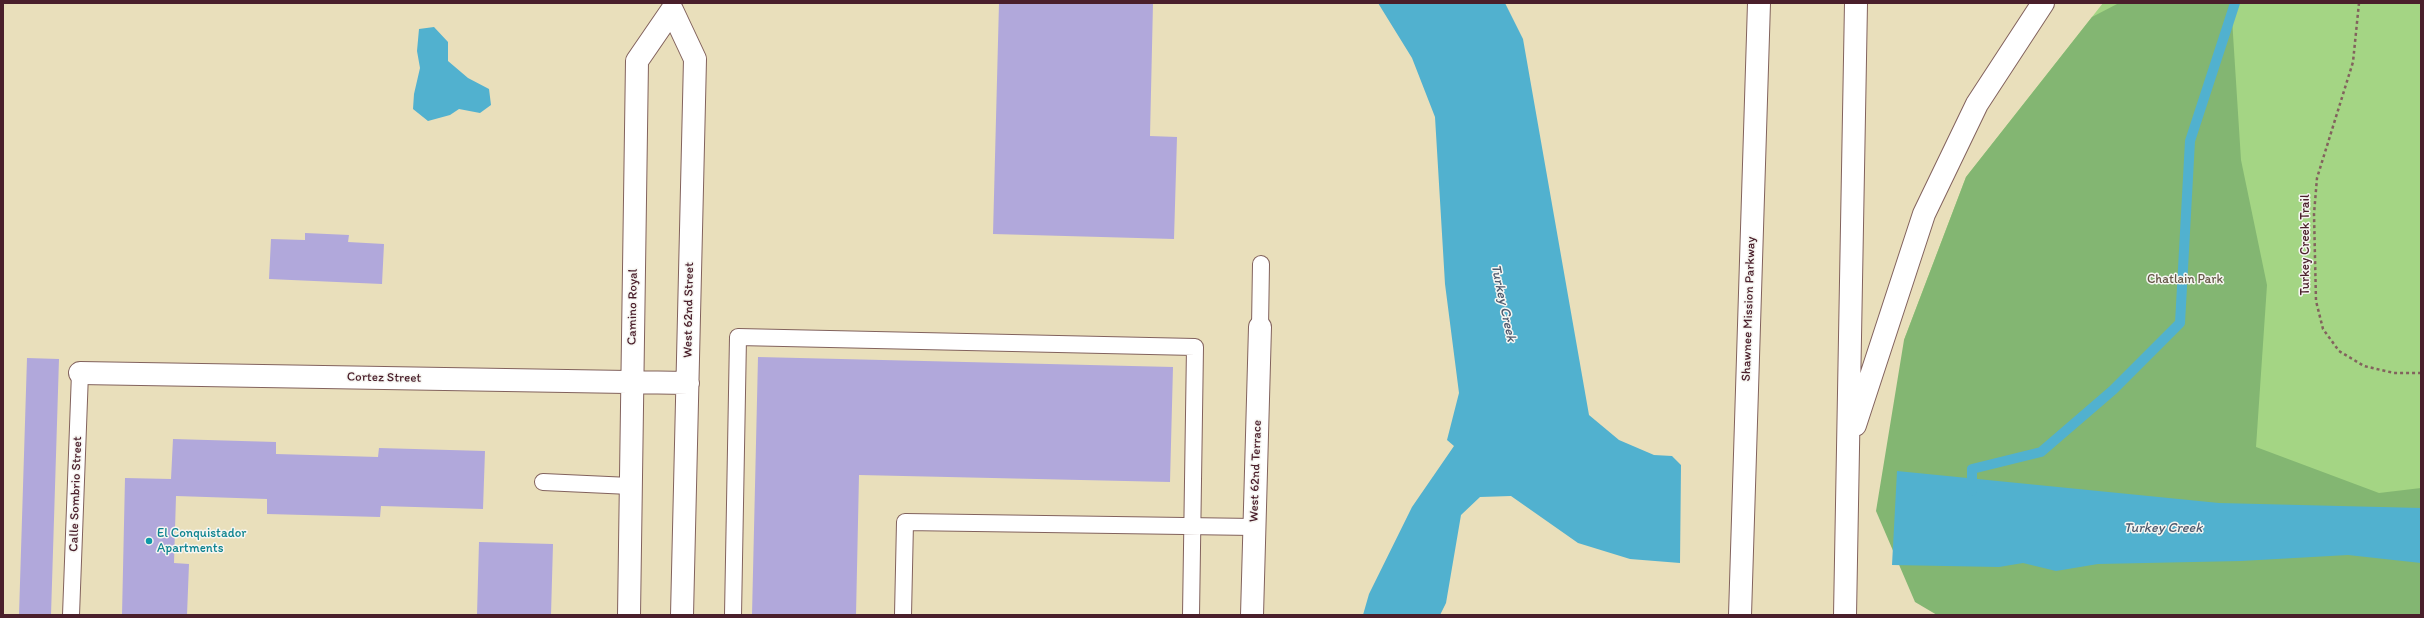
<!DOCTYPE html>
<style>
body{margin:0}
#map{position:relative;width:2424px;height:618px;overflow:hidden;background:#e9dfbb;font-family:Itim,sans-serif}
canvas{display:block}
.frame{position:absolute;inset:0;border:4px solid #4a1f2b;pointer-events:none}
</style>
<div id="map">
<canvas width="2424" height="618"></canvas>
<div class="frame"></div>
</div>
<script>
const ctx = document.querySelector('canvas').getContext('2d');
ctx.lineJoin = 'round';
function fillPath(path, color) { ctx.fillStyle = color; ctx.fill(path, 'evenodd'); }
const shape = rows => new Path2D(rows.map(r => 'M' + r).join(''));
function trace(path, color, width, dash) { ctx.strokeStyle = color; ctx.lineWidth = width; ctx.lineCap = dash ? 'butt' : 'round'; ctx.setLineDash(dash || []); ctx.stroke(path); }
function label(font, color, halo, rows, align = 'center') {
  ctx.font = font + ' Itim,sans-serif'; ctx.lineWidth = 3; ctx.setLineDash([]); ctx.textBaseline = 'middle'; ctx.strokeStyle = halo; ctx.fillStyle = color; for (const [text, x, y, turn = 0] of rows) {
    ctx.save(); ctx.translate(x, y); ctx.rotate((+turn || 0) * Math.PI / 180); ctx.textAlign = isNaN(turn) ? turn : align; if (halo) ctx.strokeText(text, 0, 0); ctx.fillText(text, 0, 0); ctx.restore();
  }
}
fillPath(shape([
 [2103,3,2421,3,2421,518,1904,340,1966,177]
]), '#a4d584');
fillPath(shape([
 [2119,3,2231,3,2241,160,2267,285,2256,447,2379,493,2421,488,2421,615,1937,615,1915,602,1876,511,1904,340,1966,177,2092,17]
]), '#83b672');
fillPath(shape([
 [1378,3,1505,3,1523,39,1589,415,1619,440,1654,455,1672,456,1681,465,1680,563,1630,559,1578,543,1511,496,1480,497,1461,515,1446,603,1440,615,1363,615,1369,594,1412,507,1454,446,1447,440,1459,393,1445,284,1435,117,1412,58],
 [434,27,448,42,448,61,468,78,489,89,491,105,480,113,459,109,450,115,428,121,413,109,414,94,420,68,417,51,419,29],
 [1897,471,2219,503,2421,508,2421,563,2348,555,2241,561,2098,564,2056,571,2023,563,1999,567,1892,565]
]), '#51b1cf');
trace(shape([
 [1972,491,1972,469,2041,452,2113,390,2180,323,2190,141,2235,3]
]), '#51b1cf', 10);
fillPath(shape([
 [999,3,1153,3,1150,136,1177,137,1174,239,993,234],
 [305,233,349,235,348,242,384,244,382,284,269,279,271,239,305,240],
 [758,357,1173,367,1170,482,859,475,856,615,752,615],
 [27,358,59,359,51,615,19,615],
 [173,439,276,442,276,454,378,457,379,448,485,451,483,509,381,506,380,517,267,514,267,499,176,496,174,563,189,564,187,615,122,615,125,478,171,479],
 [479,542,553,544,551,615,477,615]
]), '#b1a8db');
const lane = shape([
 [1260,327,1261,264],
 [543,482,630,486],
 [71,615,80,373],
 [733,615,738,337,1195,347,1191,615],
 [903,615,905,522,1254,527]
]);
const street = shape([
 [672,10,695,59,682,615],
 [80,373,688,383],
 [629,615,637,61,672,10],
 [1252,615,1260,327]
]);
const highway = shape([
 [1855,425,1924,214,1977,104,2043,3],
 [1740,615,1759,3],
 [1845,615,1856,3]
]);
trace(lane, '#82625d', 18);
trace(street, '#82625d', 24);
trace(highway, '#82625d', 24);
trace(shape([
 [2359,3,2353,62,2317,178,2314,214,2316,301,2323,329,2339,351,2364,366,2394,373,2421,373]
]), '#82625d', 2.5, [3, 3]);
trace(lane, '#fff', 16);
trace(street, '#fff', 22);
trace(highway, '#fff', 22);
for (const [x, y, r, color] of [
 [149,541,4,"#0f9aa8"]
]) { const dot = new Path2D(); dot.arc(x, y, r, 0, 2 * Math.PI); ctx.fillStyle = color; ctx.fill(dot); trace(dot, '#f6f6f2', 1.5); }
label('13px', '#4a1f2b', '#f6f6f2', [
 ["Turkey Creek Trail",2306,245,-90],
 ["Camino Royal",633,307,-89],
 ["Shawnee Mission Parkway",1749,309,-88],
 ["West 62nd Street",689,310,-89],
 ["Cortez Street",384,378,1],
 ["West 62nd Terrace",1256,471,-88],
 ["Calle Sombrio Street",76,494,-88]
]);
label('13px', '#655646', '#f6f6f2', [
 ["Chatlain Park",2185,280]
]);
label('13px', '#0d838f', '#f6f6f2', [
 ["El Conquistador",157,534],
 ["Apartments",157,549]
], 'left');
label('italic 14px', '#4d596d', '#f6f6f2', [
 ["Turkey Creek",1503,303,78],
 ["Turkey Creek",2163,528]
]);
</script>
